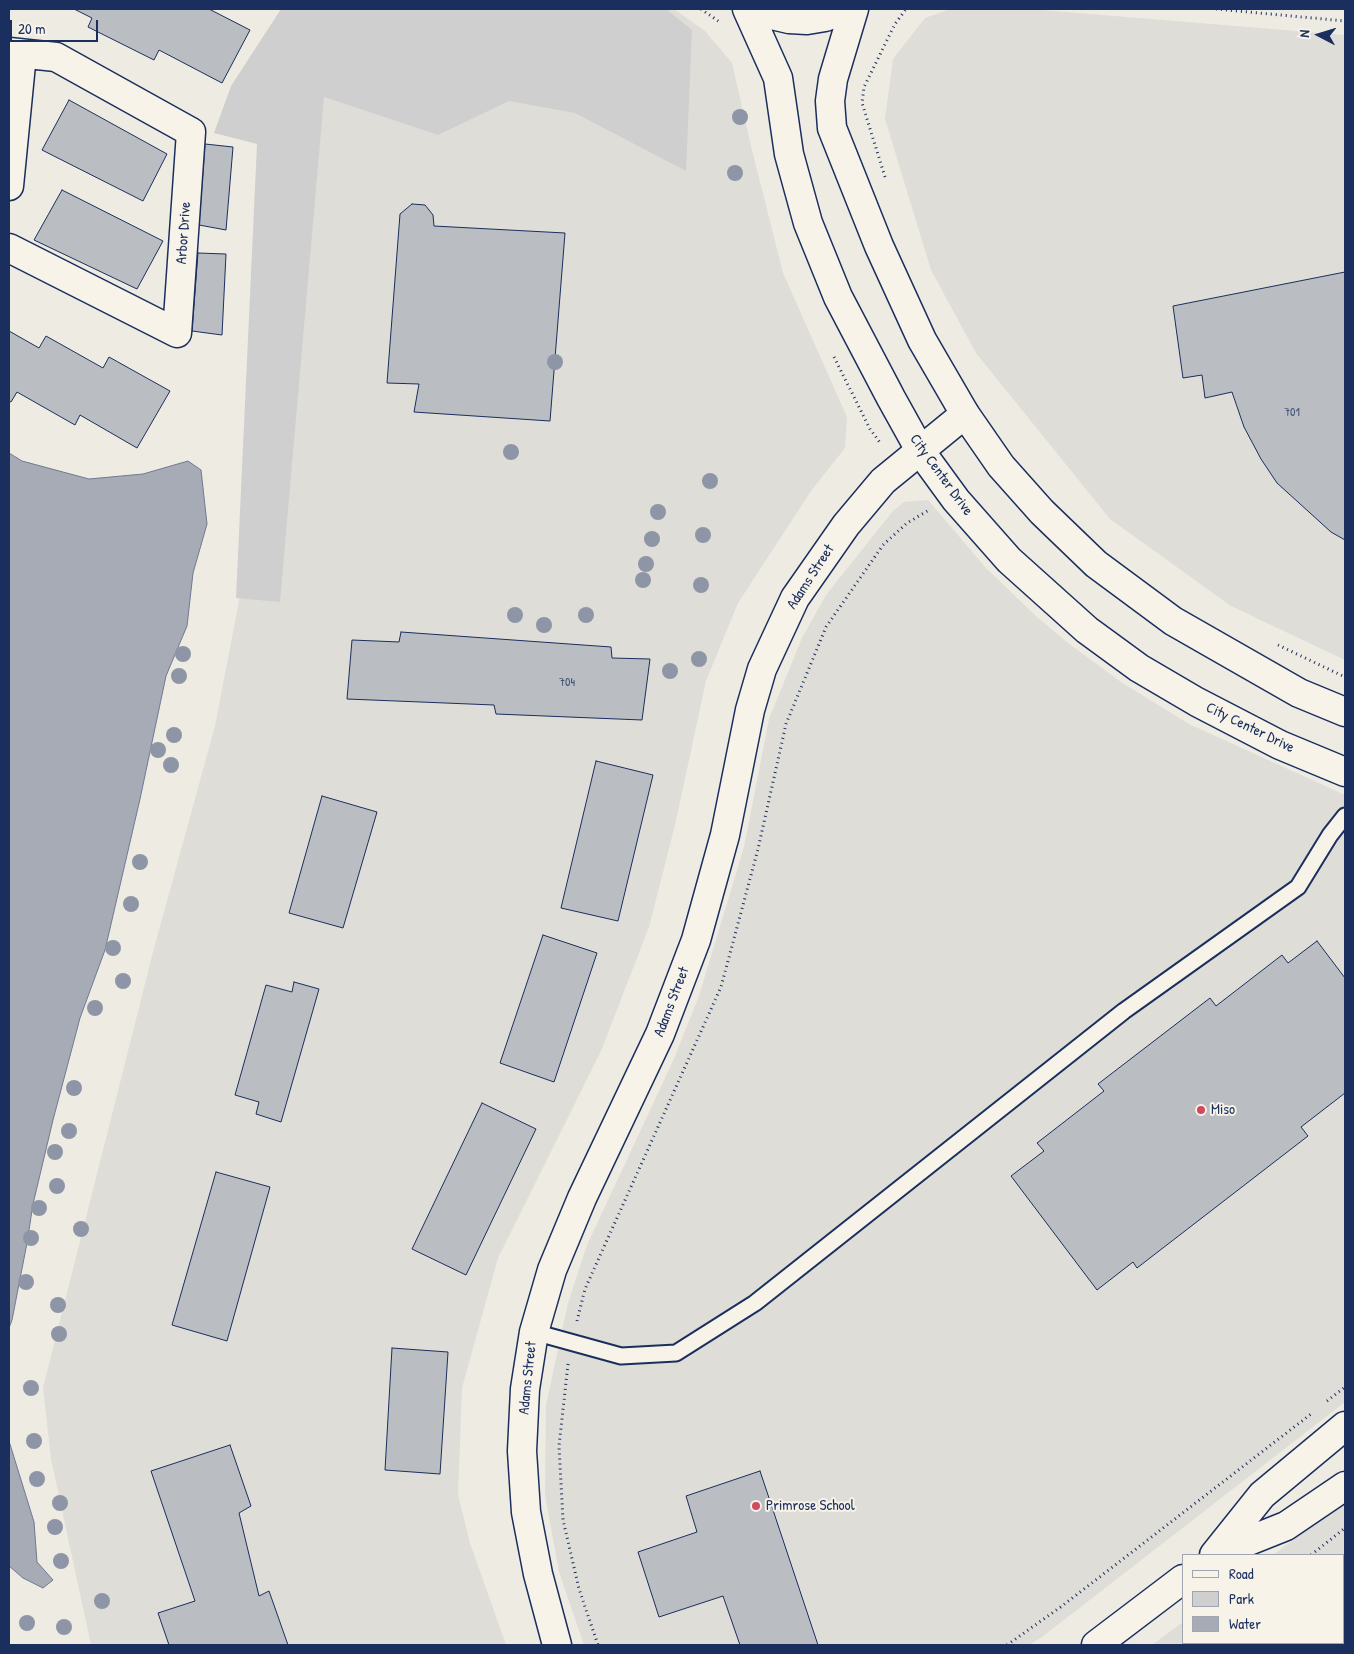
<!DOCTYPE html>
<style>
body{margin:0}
#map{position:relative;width:1354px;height:1654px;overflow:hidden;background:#eeebe2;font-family:"Patrick Hand",sans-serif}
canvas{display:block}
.frame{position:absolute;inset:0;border:10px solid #1b2f5e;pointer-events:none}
.legend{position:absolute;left:1182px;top:1554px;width:162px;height:90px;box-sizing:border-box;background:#f7f3e8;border:1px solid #9fa5b1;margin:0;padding:6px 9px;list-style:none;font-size:15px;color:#1b2f5e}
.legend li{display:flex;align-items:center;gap:10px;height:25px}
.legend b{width:25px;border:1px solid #9fa5b1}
.north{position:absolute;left:1294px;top:10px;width:50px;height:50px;-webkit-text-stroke:4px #f7f3e8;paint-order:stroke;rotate:275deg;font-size:14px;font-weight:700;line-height:20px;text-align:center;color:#1b2f5e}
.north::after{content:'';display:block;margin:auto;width:18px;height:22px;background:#1b2f5e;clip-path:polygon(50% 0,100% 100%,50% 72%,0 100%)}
.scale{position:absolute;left:10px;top:20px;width:88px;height:22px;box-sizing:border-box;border:2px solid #1b2f5e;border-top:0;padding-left:6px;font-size:15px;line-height:18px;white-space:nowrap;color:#1b2f5e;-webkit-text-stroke:4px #f7f3e8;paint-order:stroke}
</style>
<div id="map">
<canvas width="1354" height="1654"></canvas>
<div class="frame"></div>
<ul class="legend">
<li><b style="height:6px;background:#f7f3e8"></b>Road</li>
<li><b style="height:14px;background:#cfcfcf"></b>Park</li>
<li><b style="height:14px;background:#a6abb5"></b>Water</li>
</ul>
<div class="north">N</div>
<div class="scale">20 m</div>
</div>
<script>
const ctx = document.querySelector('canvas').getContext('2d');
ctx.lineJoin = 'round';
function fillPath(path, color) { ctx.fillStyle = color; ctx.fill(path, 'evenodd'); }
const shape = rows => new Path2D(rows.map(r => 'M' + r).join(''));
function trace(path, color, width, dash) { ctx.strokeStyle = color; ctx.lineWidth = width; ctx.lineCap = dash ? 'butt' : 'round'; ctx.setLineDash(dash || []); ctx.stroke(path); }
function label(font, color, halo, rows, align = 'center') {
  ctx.font = font + ' "Patrick Hand",sans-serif'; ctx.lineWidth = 4; ctx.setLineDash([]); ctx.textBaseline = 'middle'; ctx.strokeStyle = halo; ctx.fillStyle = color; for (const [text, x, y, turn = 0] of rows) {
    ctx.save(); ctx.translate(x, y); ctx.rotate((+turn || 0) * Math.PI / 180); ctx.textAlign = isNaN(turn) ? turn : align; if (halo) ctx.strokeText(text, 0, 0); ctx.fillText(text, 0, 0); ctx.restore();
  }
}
fillPath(shape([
 [321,9,674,9,705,31,732,63,750,142,783,273,847,417,845,448,811,491,738,603,706,681,675,825,649,927,601,1051,498,1258,462,1388,458,1495,470,1543,506,1645,91,1645,51,1459,43,1388,153,952,215,726,266,460],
 [950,9,1029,9,1345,35,1345,660,1231,606,1110,519,976,353,931,270,885,119,893,59,925,18],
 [928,500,986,568,1037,617,1068,643,1121,682,1189,724,1345,795,1345,1402,1042,1637,1029,1645,584,1645,559,1572,545,1495,546,1405,568,1303,587,1245,673,1061,699,996,744,847,769,719,802,638,826,595,893,511,904,502],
 [1345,1501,1345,1645,1152,1645,1183,1622,1183,1643,1343,1643,1343,1555,1273,1555]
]), '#deddd8');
fillPath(shape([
 [281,9,666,9,692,30,686,171,575,113,509,101,438,135,324,97,280,602,236,598,257,144,214,133,231,86]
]), '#cfcfcf');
const water = shape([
 [9,453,22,461,89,479,143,474,188,461,201,470,207,524,193,573,187,626,166,676,140,799,105,950,80,1018,53,1120,33,1204,27,1243,12,1320,9,1328,9,453],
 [9,1441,34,1522,37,1562,53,1580,43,1588,23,1578,9,1566,9,1441]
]);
fillPath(water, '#a6abb5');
trace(water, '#6e7992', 1);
const building = shape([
 [74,9,209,9,250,30,222,83,159,50,154,60,88,27,92,18,74,9],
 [69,100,167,154,143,201,42,150,69,100],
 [205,144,233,147,226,230,199,225,205,144],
 [62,190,163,241,137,289,34,240,62,190],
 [412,204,425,205,433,215,434,226,565,233,550,421,414,412,419,384,387,383,400,214,412,204],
 [198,253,226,254,222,335,192,331,198,253],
 [1345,272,1345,540,1331,532,1277,483,1261,459,1244,427,1232,392,1205,398,1202,375,1183,378,1173,306,1345,272],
 [9,331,39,348,46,336,103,368,109,357,170,391,137,448,80,415,75,425,17,392,11,402,9,401,9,331],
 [401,632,611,647,612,658,650,659,642,720,496,714,494,705,347,699,352,640,399,642,401,632],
 [596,761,653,775,618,921,561,908,596,761],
 [322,796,377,812,343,928,289,913,322,796],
 [543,935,597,953,554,1082,500,1063,543,935],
 [1317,941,1345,978,1345,1093,1301,1127,1308,1136,1137,1268,1133,1262,1097,1290,1011,1176,1044,1151,1037,1143,1104,1091,1098,1084,1210,998,1216,1006,1282,955,1288,963,1317,941],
 [294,982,319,989,281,1122,256,1114,259,1102,235,1095,266,985,292,992,294,982],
 [482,1103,536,1129,466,1275,412,1249,482,1103],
 [216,1172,270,1187,227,1341,172,1325,216,1172],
 [392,1348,448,1352,440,1474,385,1470,392,1348],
 [230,1445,251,1506,239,1513,259,1596,269,1591,288,1645,169,1645,158,1613,195,1601,151,1471,230,1445],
 [760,1471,818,1645,740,1645,723,1596,659,1617,638,1552,697,1532,686,1496,760,1471]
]);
fillPath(building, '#babdc2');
trace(building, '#1b2f5e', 1);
const lane = shape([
 [534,1332,621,1356,676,1353,755,1303,1124,1011,1298,887,1330,835,1345,816],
 [1343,1617,1345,1616],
 [1289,1643,1291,1645],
 [1304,1645,1307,1643]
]);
const street = shape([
 [9,52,56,57,191,132,177,333,9,248],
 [9,186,22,54],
 [557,1645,538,1574,526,1512,522,1451,525,1389,534,1332,552,1270,582,1198,660,1034,696,940,725,835,750,710,762,669,795,598,846,525,883,481,965,414]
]);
const secondary = shape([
 [747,9,778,78,789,154,808,223,838,297,891,398,921,452,956,500,1009,560,1087,630,1139,668,1197,702,1280,745,1345,772],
 [759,9,772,15,789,19,807,20,825,17,844,9],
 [854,9,833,79,830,101,832,128,879,246,922,340,965,414,1001,466,1042,512,1096,564,1173,621,1299,693,1345,712],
 [1216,1554,1286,1526,1345,1486],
 [1214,1555,1262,1495,1345,1426],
 [1096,1645,1183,1579]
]);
trace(lane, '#1b2f5e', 19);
trace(street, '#1b2f5e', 31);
trace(secondary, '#1b2f5e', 31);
trace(shape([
 [701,9,721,23],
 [1216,9,1345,21],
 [885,177,862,103,864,87,895,24,906,9],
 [834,357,870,429,881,444],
 [1278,645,1345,677],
 [577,1321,585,1289,721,987,758,849,786,724,826,627,883,545,907,523,929,510],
 [568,1364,559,1446,563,1520,579,1589,598,1645],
 [1327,1401,1345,1387],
 [1311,1555,1345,1528],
 [1007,1645,1062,1606,1311,1414],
 [1193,1645,1196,1643]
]), '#1b2f5e', 3, [1, 4]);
trace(lane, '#f7f3e8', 15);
trace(street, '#f7f3e8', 28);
trace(secondary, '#f7f3e8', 28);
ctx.fillStyle = '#8e95a6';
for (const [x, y] of [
 [740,117],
 [735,173],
 [555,362],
 [511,452],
 [710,481],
 [658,512],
 [703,535],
 [652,539],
 [646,564],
 [643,580],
 [701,585],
 [515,615],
 [586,615],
 [544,625],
 [183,654],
 [699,659],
 [670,671],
 [179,676],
 [174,735],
 [158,750],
 [171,765],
 [140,862],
 [131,904],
 [113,948],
 [123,981],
 [95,1008],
 [74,1088],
 [69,1131],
 [55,1152],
 [57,1186],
 [39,1208],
 [81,1229],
 [31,1238],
 [26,1282],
 [58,1305],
 [59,1334],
 [31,1388],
 [34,1441],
 [37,1479],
 [60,1503],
 [55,1527],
 [61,1561],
 [102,1601],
 [27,1623],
 [64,1627]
]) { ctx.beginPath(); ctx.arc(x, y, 8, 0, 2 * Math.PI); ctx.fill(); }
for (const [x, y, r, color] of [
 [1201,1110,5,"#d1495b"],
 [756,1506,5,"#d1495b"]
]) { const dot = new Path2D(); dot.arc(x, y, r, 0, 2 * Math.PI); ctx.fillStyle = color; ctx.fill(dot); trace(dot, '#f7f3e8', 2); }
label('12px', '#435277', null, [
 ["701",1292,413],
 ["704",567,683]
]);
label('15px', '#1b2f5e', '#f7f3e8', [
 ["Arbor Drive",184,233,-86],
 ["City Center Drive",941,475,54],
 ["Adams Street",811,577,-57],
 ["City Center Drive",1250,728,26],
 ["Adams Street",672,1002,-69],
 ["Adams Street",528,1378,-84]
]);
label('15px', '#1b2f5e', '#f7f3e8', [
 ["Miso",1211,1110],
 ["Primrose School",766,1506]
], 'left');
</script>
